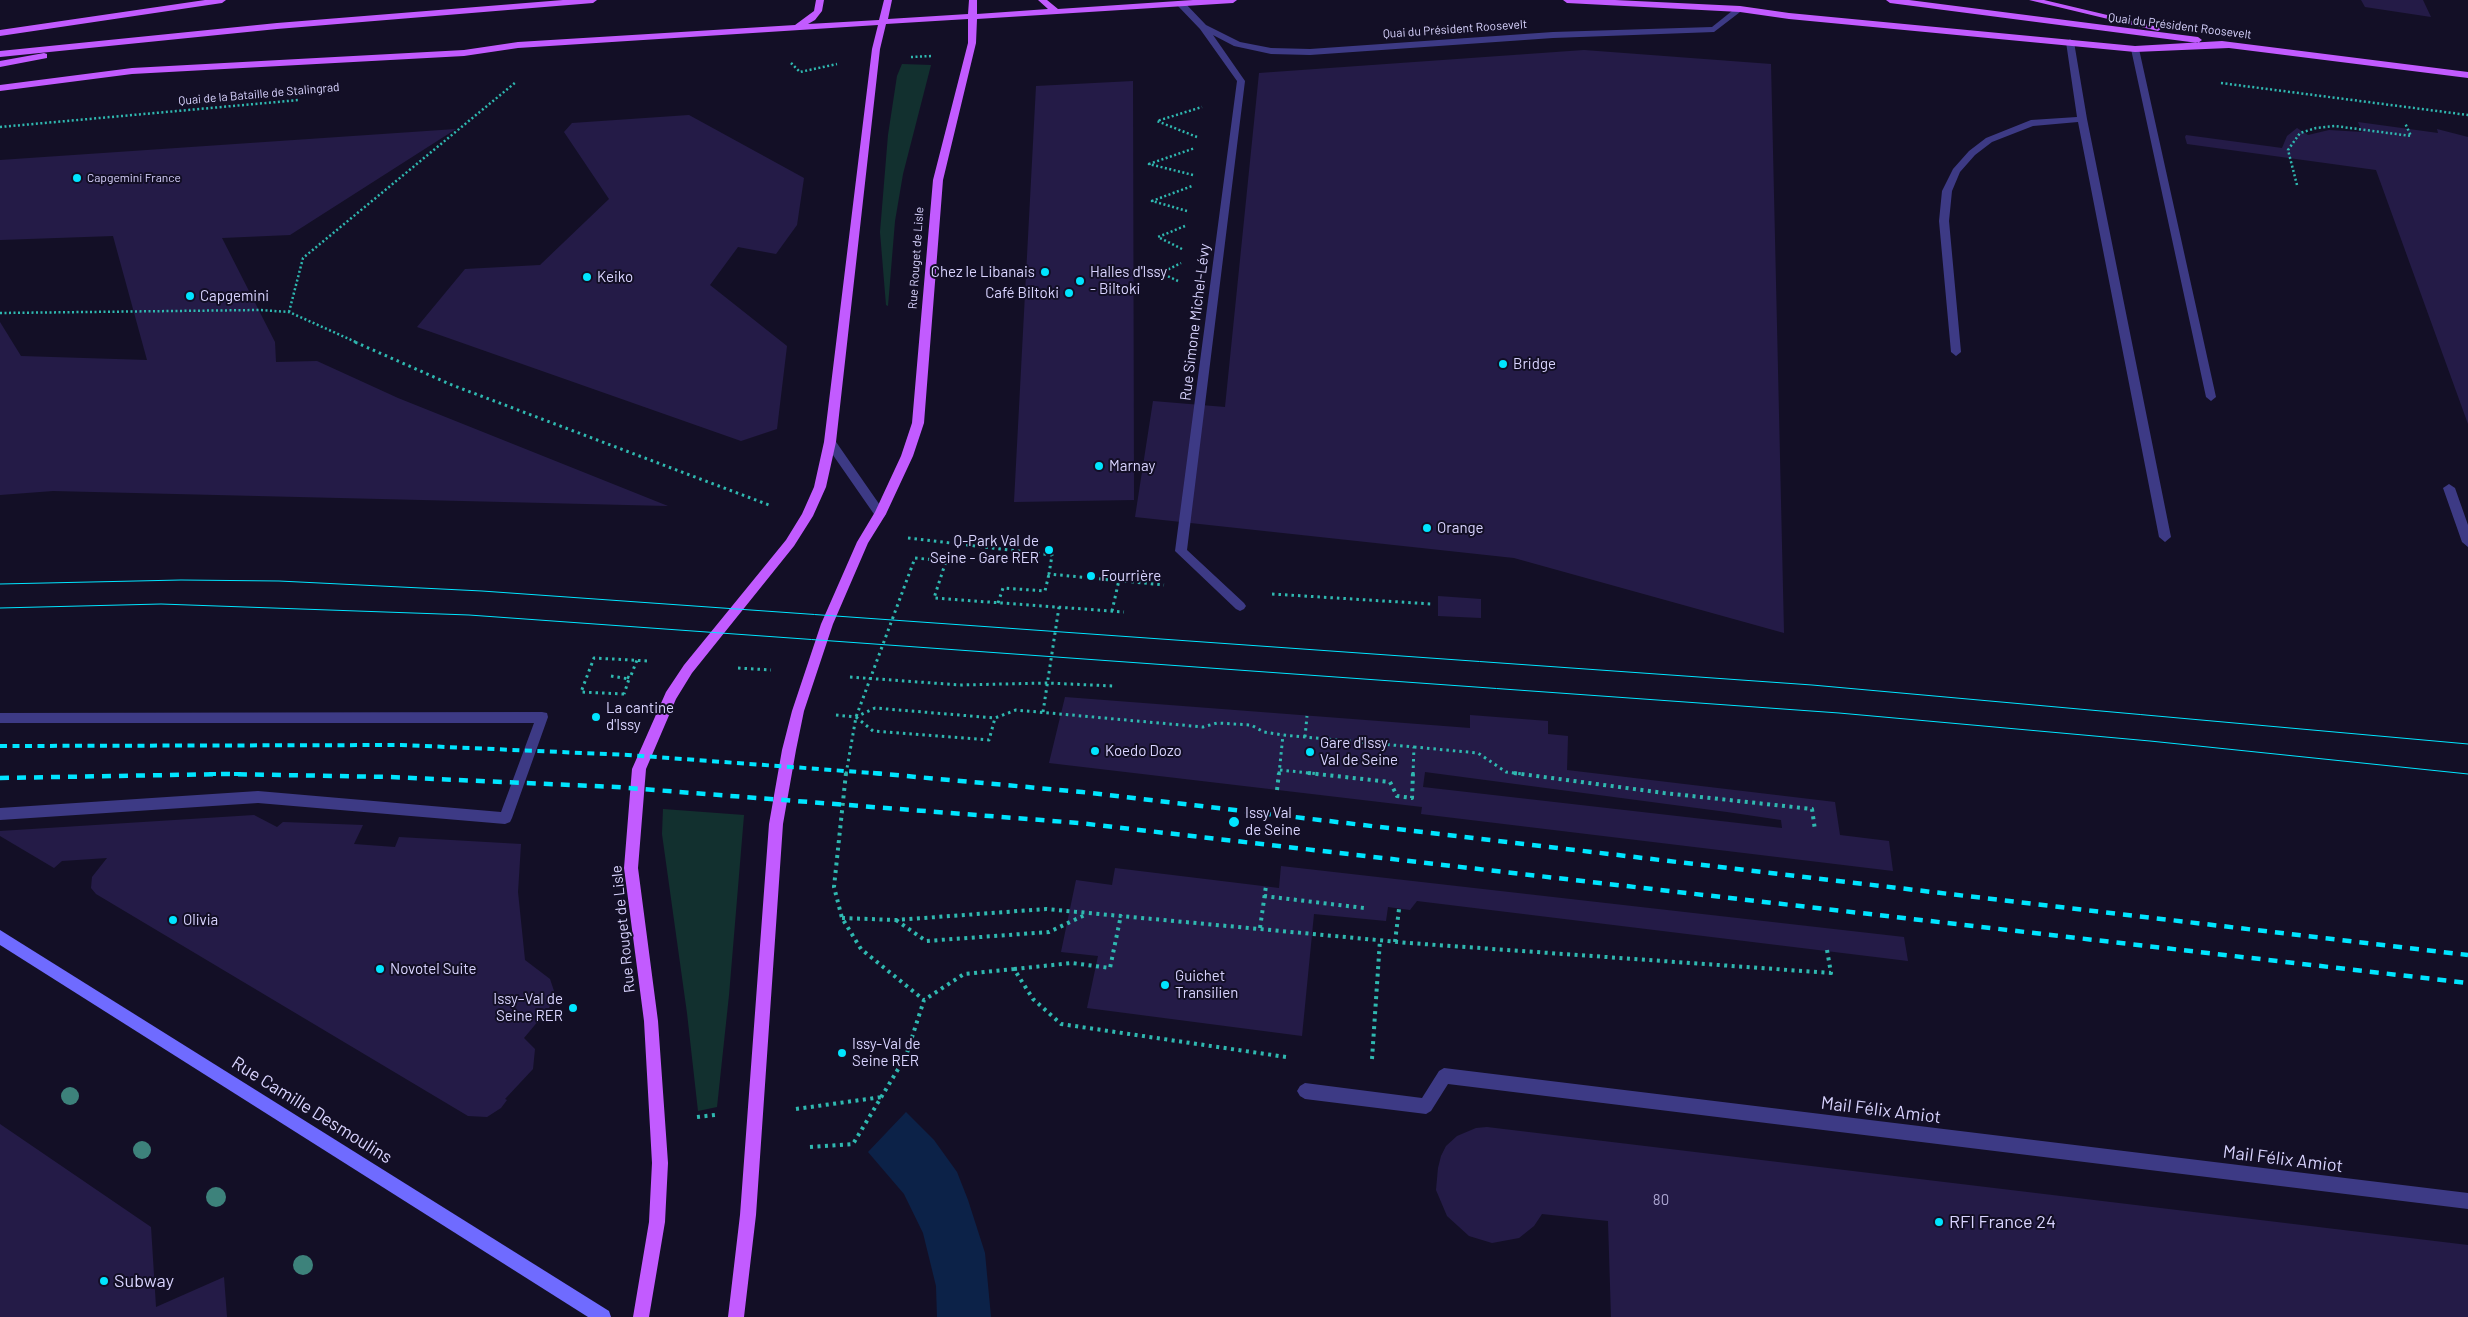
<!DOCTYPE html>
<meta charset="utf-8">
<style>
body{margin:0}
canvas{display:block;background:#130f26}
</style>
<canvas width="2468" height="1317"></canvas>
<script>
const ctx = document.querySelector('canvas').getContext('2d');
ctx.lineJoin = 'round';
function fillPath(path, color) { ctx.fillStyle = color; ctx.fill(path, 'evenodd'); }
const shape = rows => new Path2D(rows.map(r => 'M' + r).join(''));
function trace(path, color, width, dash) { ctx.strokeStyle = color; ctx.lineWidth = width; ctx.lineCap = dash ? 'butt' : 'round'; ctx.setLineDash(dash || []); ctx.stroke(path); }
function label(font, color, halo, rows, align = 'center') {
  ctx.font = font + ' Barlow,sans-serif'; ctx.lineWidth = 4; ctx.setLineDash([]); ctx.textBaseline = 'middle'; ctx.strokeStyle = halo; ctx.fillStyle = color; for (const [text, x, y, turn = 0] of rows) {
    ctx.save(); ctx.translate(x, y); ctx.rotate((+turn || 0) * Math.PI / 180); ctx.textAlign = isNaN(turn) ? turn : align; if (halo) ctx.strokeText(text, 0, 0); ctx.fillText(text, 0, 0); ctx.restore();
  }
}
fillPath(shape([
 [902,64,931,65,903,174,895,221,888,306,886,305,880,232,888,135,897,76],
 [663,809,744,815,729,995,717,1107,698,1111,687,1013,662,834]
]), '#12302f');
fillPath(shape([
 [906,1112,934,1140,957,1172,968,1200,985,1253,991,1317,937,1317,936,1286,923,1233,904,1194,868,1152]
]), '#0c2248');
fillPath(shape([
 [2361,0,2423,0,2431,17,2365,7],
 [1584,50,1771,64,1784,633,1514,558,1135,517,1153,401,1225,407,1259,73],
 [1133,81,1134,500,1014,502,1036,86],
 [689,115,804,178,797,225,776,254,738,247,710,285,787,346,777,429,741,441,417,327,465,269,540,265,609,199,564,132,572,123],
 [2358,122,2438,133,2437,129,2468,137,2468,424,2376,170,2187,144,2185,137,2186,135,2282,148,2287,136,2297,128,2308,135,2329,130,2362,132],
 [456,129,290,235,222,238,275,342,276,362,317,361,398,398,668,506,53,491,0,495,0,322,21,356,147,360,113,236,0,240,0,160],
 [1438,596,1481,599,1481,618,1438,616],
 [1065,697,1470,728,1470,715,1548,721,1548,734,1568,736,1567,770,1835,802,1840,835,1889,841,1893,871,1421,814,1422,807,1049,763],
 [1425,772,1727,812,1781,820,1782,828,1423,787],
 [254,815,277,827,283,822,363,825,354,844,395,847,399,837,521,844,518,892,525,960,550,979,555,994,549,1008,524,1038,535,1049,533,1069,505,1099,507,1100,501,1108,487,1117,468,1116,96,894,91,888,92,877,107,858,62,861,54,868,0,836,0,831],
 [1281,866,1904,937,1908,961,1417,901,1410,910,1388,907,1386,921,1314,914,1302,1036,1087,1008,1098,956,1061,952,1076,880,1112,885,1115,868,1279,888],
 [0,1124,151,1227,156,1307,224,1277,227,1317,0,1317],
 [1487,1127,2468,1245,2468,1317,1611,1317,1608,1221,1542,1214,1534,1226,1519,1238,1492,1243,1469,1236,1447,1216,1436,1190,1438,1168,1441,1156,1446,1146,1457,1136,1476,1128]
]), '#241b47');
trace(shape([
 [911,57,932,56],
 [791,63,800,72,837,64],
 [2221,83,2468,115],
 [0,127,299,100],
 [1197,137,1157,121,1202,107],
 [1193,175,1149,164,1195,148],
 [2297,185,2288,150,2300,133,2316,128,2335,126,2411,136,2405,123],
 [1187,211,1152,201,1192,186],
 [1182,249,1158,237,1185,226],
 [1178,281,1161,273,1181,263],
 [289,312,303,258,516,82],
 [0,313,260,310,289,312,358,343]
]), '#2fb8b0', 2.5, [2, 2.5]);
trace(shape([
 [355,342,452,385,769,505],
 [908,538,1052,555,1049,574,1164,585],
 [1272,594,1432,604],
 [998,603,1003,588,1045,591,1049,574],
 [1112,611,1119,580],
 [738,668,771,670],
 [611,676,629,679,624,694],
 [627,677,630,678,637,660],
 [850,677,960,685,1047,683,1113,686],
 [624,694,581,692,594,658,649,661],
 [1043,712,1059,607],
 [836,715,856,717,875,708,995,718,1016,710,1203,727,1217,723,1251,725,1264,732,1283,735,1414,747,1413,774],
 [856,717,873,731,989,740,995,718],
 [1305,737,1307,716],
 [1414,747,1478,753,1506,772,1523,774],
 [1280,770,1319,774],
 [846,774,856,717,915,558,946,561,934,598,1124,612],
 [1279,774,1283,735]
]), '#2fb8b0', 3, [2.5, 4]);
trace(shape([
 [846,773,834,887,842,918,861,949,924,1000],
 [1308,773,1390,782,1397,796,1412,798,1413,773],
 [1514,773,1664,793,1812,809,1815,830],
 [1277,790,1279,773],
 [1264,896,1364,908],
 [842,918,896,920,1046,909,1409,943,1831,973,1827,950],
 [896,920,926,941,1049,932,1087,914],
 [1260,928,1266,886],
 [1395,942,1399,909],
 [1014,969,1072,963,1110,968,1121,915],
 [1372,1059,1380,940],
 [796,1109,882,1097],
 [697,1117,715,1115],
 [810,1147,853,1144,906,1056,924,1000,964,974,1014,969,1033,999,1061,1024,1286,1057]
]), '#2fb8b0', 4, [3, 4.5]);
fillPath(shape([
 [2070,39,2074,42,2087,119,2171,537,2165,542,2159,537,2078,122,2033,126,1992,142,1975,155,1960,172,1952,191,1949,221,1961,352,1956,356,1951,352,1939,221,1942,191,1953,169,1969,151,1986,138,2031,120,2077,117,2066,42,2070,39],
 [2135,46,2139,49,2216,397,2211,401,2206,397,2131,49,2135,46],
 [830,438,834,439,884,511,886,514,884,517,876,517,826,445,824,442,830,438],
 [2449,484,2455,488,2468,525,2468,547,2462,542,2443,488,2449,484],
 [542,712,547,713,548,717,512,818,510,822,505,824,258,803,0,820,0,808,258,791,501,812,534,723,0,723,0,713,542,712],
 [1444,1068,2468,1193,2468,1209,1448,1084,1431,1111,1426,1114,1305,1099,1300,1096,1297,1091,1300,1086,1305,1083,1422,1098,1439,1071,1444,1068]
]), '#3d3a85');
fillPath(shape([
 [1177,1,1183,1,1206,25,1240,42,1271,48,1310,49,1553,32,1712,27,1737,7,1744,9,1714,32,1553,38,1310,55,1271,54,1234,46,1213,35,1245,81,1187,550,1244,603,1246,606,1244,609,1240,611,1236,609,1175,551,1237,81,1200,29,1177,5,1177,1]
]), '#3d3a85');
fillPath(shape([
 [0,930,609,1311,611,1317,588,1317,0,945,0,930]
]), '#6f6bff');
fillPath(shape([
 [205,0,226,0,222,3,0,36,0,30,205,0],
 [563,0,597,0,593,3,277,29,0,57,0,51,277,23,563,0],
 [816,0,824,0,822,11,815,20,808,24,879,20,884,0,892,0,888,19,968,14,969,0,977,0,977,14,1048,9,1038,0,1047,0,1058,9,1193,0,1237,0,1233,3,977,19,976,43,943,180,924,423,913,456,886,514,868,543,833,624,804,711,796,750,783,824,756,1215,744,1317,728,1317,740,1215,769,824,782,750,792,711,821,624,857,542,875,512,901,456,912,423,933,180,968,43,968,19,886,24,880,49,836,442,826,487,813,516,794,546,692,673,676,699,646,769,638,868,658,1021,668,1163,665,1222,649,1317,633,1317,649,1222,652,1163,644,1021,624,868,632,769,666,692,684,665,786,540,802,514,814,487,824,442,872,49,878,25,518,48,464,56,132,74,0,91,0,85,132,68,464,50,518,42,795,25,814,11,816,0],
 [1563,0,1615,0,1740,6,1789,13,2135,46,2222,41,2468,72,2468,78,2229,48,2135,52,1789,19,1740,12,1567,3,1563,0],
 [1886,0,1909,0,2198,37,2202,40,2198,43,1890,3,1886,0],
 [2029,0,2044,0,2162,28,2158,31,2029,0],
 [44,53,47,54,47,58,0,67,0,61,44,53]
]), '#c25bff');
trace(shape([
 [0,584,181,580,279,581,482,591,1812,685,2468,744],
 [0,608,161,604,469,615,1839,713,2150,741,2468,774]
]), '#00e5ff', 1);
trace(shape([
 [0,746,401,745,628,755,886,774],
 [209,774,243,774]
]), '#00e5ff', 4, [7, 5.5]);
trace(shape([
 [873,773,1082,792,2468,955],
 [0,778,226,774,391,777,616,787,1079,823,2468,983]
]), '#00e5ff', 4.5, [9, 8]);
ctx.fillStyle = '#3d827b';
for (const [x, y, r] of [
 [70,1096,9],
 [142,1150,9],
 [216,1197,10],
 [303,1265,10]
]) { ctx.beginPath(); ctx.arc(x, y, r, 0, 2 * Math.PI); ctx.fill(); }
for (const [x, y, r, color] of [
 [77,178,5,"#00e5ff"],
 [1045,272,5,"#00e5ff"],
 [587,277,5,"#00e5ff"],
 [1080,281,5,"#00e5ff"],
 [1069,293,5,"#00e5ff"],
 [190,296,5,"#00e5ff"],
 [1503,364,5,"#00e5ff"],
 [1099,466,5,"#00e5ff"],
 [1427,528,5,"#00e5ff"],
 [1049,550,5,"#00e5ff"],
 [1091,576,5,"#00e5ff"],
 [596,717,5,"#00e5ff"],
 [1095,751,5,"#00e5ff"],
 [1310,752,5,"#00e5ff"],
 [1234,822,6,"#00e5ff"],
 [173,920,5,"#00e5ff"],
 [380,969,5,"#00e5ff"],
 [1165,985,5,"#00e5ff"],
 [573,1008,5,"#00e5ff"],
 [842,1053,5,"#00e5ff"],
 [1939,1222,5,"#00e5ff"],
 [104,1281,5,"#00e5ff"]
]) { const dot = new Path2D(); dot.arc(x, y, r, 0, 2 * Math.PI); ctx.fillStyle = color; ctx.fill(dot); trace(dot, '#130f26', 2); }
label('12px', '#d9d4ff', '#130f26', [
 ["Quai du Président Roosevelt",2180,26,7],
 ["Quai du Président Roosevelt",1455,29,-4],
 ["Quai de la Bataille de Stalingrad",259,94,-5],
 ["Rue Rouget de Lisle",916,258,-86]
]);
label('12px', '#d9d4ff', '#130f26', [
 ["Capgemini France",87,178]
], 'left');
label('15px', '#d9d4ff', '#130f26', [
 ["Chez le Libanais",1035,272,"right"],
 ["Halles d'Issy",1090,272],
 ["- Biltoki",1090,289],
 ["Keiko",597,277],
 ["Café Biltoki",1059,293,"right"],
 ["Capgemini",200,296],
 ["Bridge",1513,364],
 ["Marnay",1109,466],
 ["Orange",1437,528],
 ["Q-Park Val de",1039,541,"right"],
 ["Seine - Gare RER",1039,558,"right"],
 ["Fourrière",1101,576],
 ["La cantine",606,708],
 ["d'Issy",606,725],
 ["Gare d'Issy",1320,743],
 ["Val de Seine",1320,760],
 ["Koedo Dozo",1105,751],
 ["Issy Val",1245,813],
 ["de Seine",1245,830],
 ["Olivia",183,920],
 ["Novotel Suite",390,969],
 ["Guichet",1175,976],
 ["Transilien",1175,993],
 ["Issy–Val de",563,999,"right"],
 ["Seine RER",563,1016,"right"],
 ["Issy-Val de",852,1044],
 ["Seine RER",852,1061]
], 'left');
label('15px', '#d9d4ff', '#130f26', [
 ["Rue Simone Michel-Lévy",1195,322,-83],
 ["Rue Rouget de Lisle",623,929,-96]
]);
label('15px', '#aca6d1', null, [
 ["80",1661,1200]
]);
label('18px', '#d9d4ff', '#130f26', [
 ["Rue Camille Desmoulins",312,1110,32],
 ["Mail Félix Amiot",1881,1110,7],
 ["Mail Félix Amiot",2283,1159,7]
]);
label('18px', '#d9d4ff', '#130f26', [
 ["RFI France 24",1949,1222],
 ["Subway",114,1281]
], 'left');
</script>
